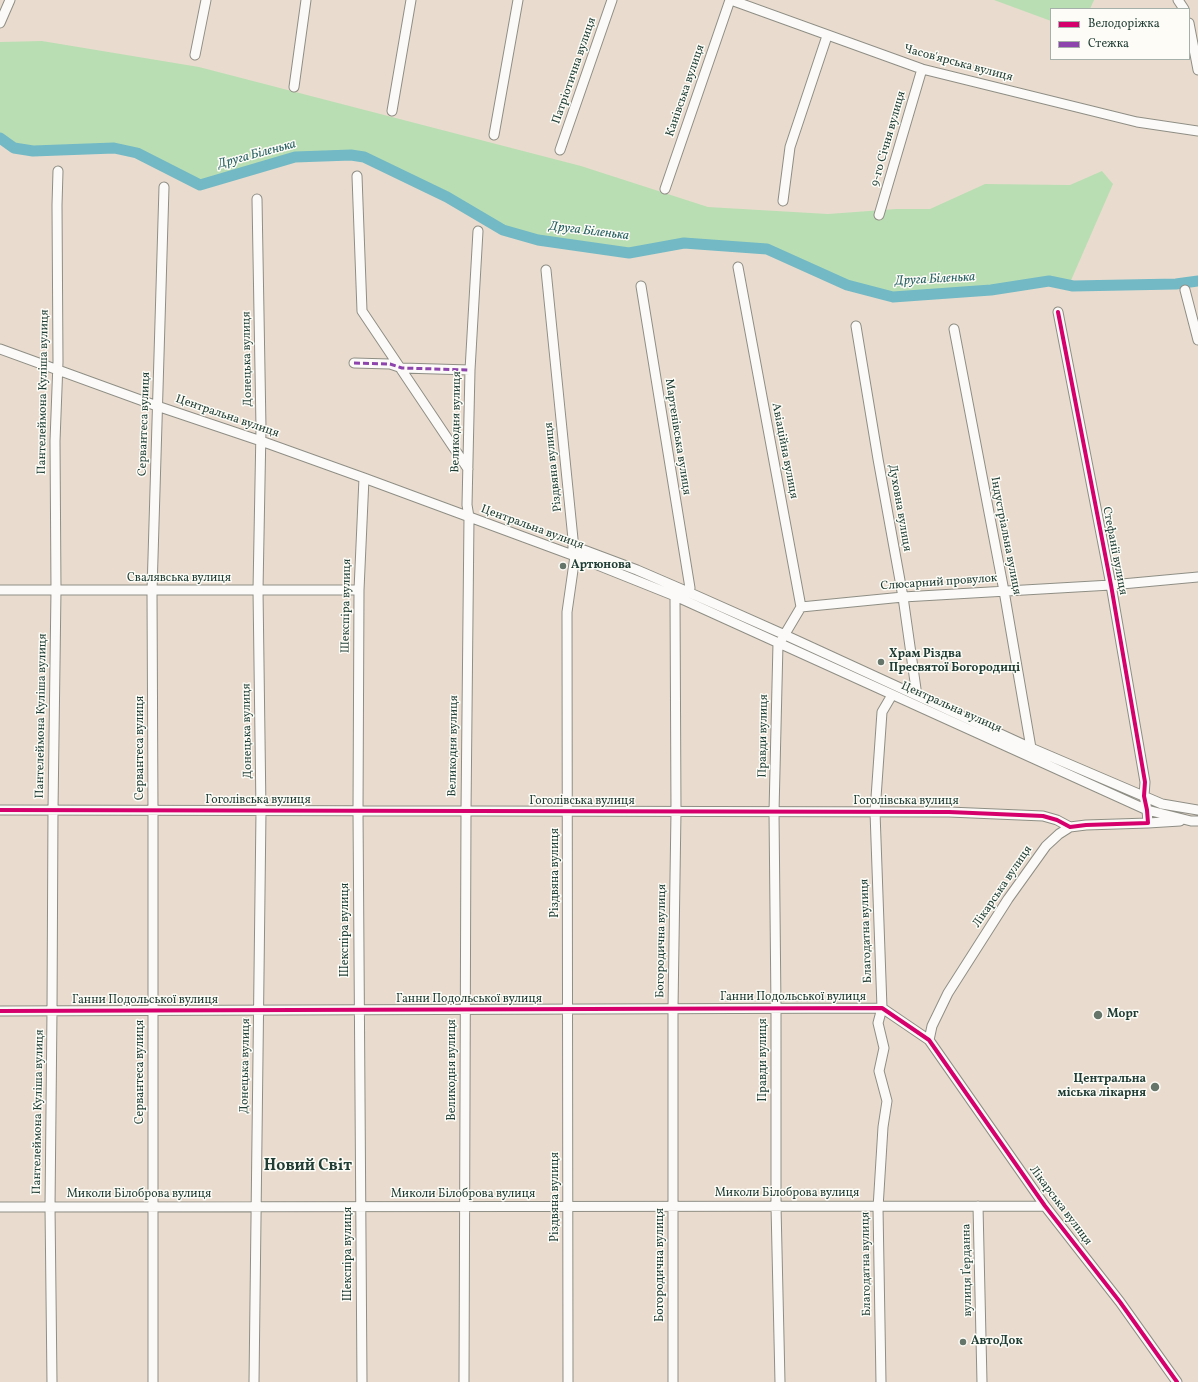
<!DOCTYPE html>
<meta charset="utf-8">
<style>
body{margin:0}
#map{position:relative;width:1198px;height:1382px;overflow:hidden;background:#e9dcce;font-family:Vollkorn,serif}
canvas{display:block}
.legend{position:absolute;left:1050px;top:8px;width:140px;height:52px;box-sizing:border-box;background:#fdfcf7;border:1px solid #a4b0a9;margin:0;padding:5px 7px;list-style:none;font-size:12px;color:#1f3d34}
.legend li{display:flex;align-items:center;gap:8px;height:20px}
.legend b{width:20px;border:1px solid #a4b0a9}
</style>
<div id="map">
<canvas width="1198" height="1382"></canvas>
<ul class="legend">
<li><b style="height:5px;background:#d6006c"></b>Велодоріжка</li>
<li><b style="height:5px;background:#8e44ad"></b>Стежка</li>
</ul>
</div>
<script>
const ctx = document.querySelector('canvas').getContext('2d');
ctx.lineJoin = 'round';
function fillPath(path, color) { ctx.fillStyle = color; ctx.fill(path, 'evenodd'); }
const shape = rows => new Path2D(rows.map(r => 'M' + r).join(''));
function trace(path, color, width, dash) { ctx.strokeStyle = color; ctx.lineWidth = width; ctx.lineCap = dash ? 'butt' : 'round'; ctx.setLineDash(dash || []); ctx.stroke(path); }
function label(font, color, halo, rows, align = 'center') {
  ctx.font = font + ' Vollkorn,serif'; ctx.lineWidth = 3; ctx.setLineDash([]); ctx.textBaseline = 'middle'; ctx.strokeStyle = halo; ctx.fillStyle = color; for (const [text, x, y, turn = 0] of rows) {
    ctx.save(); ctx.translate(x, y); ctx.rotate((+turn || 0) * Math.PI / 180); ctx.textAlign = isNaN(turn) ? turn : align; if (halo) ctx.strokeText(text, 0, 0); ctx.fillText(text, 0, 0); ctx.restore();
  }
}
fillPath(shape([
 [994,0,1094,0,1090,9,1051,9,1051,21],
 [42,41,199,67,581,166,708,207,828,214,896,209,930,209,985,184,1070,185,1102,171,1113,184,1069,285,1049,281,991,290,893,297,847,285,767,249,684,243,629,253,538,240,503,230,447,197,364,157,351,155,295,157,200,185,137,153,114,148,33,151,14,148,0,138,0,42]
]), '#badeb3');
trace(shape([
 [0,138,14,148,33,151,114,148,137,153,200,185,295,157,351,155,364,157,447,197,503,230,538,240,629,253,684,243,767,249,847,285,893,297,991,290,1049,281,1073,286,1176,284,1198,281]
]), '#73b9c5', 11);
const minor = shape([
 [731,0,922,69,1137,122,1198,131],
 [1178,0,1184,9],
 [0,23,10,0],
 [1189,23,1198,70],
 [195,55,206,0],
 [294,87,306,0],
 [392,111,411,0],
 [494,135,518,0],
 [560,150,612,0],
 [357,176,362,311,468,469],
 [665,189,730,0],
 [783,201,790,147,827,36],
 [879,215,922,69],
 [738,267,801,607,782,639],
 [546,270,573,539,573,549,575,556,567,612,568,1382],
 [641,286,690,588,688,592],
 [1185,290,1198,340],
 [856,326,878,459,903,597,916,689,913,693],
 [954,329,1004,591,1031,748],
 [0,349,157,406,261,441,364,478,575,556,675,596,1147,810,1191,821,1198,821],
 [354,363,390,364,402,368,470,370],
 [573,546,637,570,688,592,785,635,1031,748,1162,804,1198,810],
 [0,590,359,590],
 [801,607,903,597,1111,585,1198,577],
 [778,643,774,812,776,1008,776,1206,780,1382],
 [0,810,949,812,1043,816,1057,820,1070,827,1086,825,1148,823,1147,810,1144,796,1145,782,1111,585,1058,312],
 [1148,823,1180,821],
 [0,1011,882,1008,929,1040,1045,1206,1120,1302,1177,1382],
 [929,1040,932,1026,948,993,1008,899,1046,846,1059,834,1070,827],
 [978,1206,982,1382],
 [0,1207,1045,1206],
 [52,1382,50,1207,52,1011,53,810,56,590,55,441,58,362,57,205,58,171],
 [153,1382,153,811,152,591,164,187],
 [254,1382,261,811,258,590,261,428,257,199],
 [362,1382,358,811,359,590,364,478],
 [464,1382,466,811,469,517,467,505,470,370,478,231],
 [673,1382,673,1008,676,812,675,596],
 [881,1382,878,1208,883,1127,887,1101,879,1071,884,1048,878,1023,882,1008,875,812,882,712,892,695]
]);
trace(minor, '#8f8e85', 11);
trace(minor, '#fcfaf8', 9);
trace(shape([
 [354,363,390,364,402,368,470,370]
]), '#8e44ad', 3, [6, 3]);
trace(shape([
 [0,810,949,812,1043,816,1057,820,1070,827,1086,825,1148,823,1147,810,1144,796,1145,782,1111,585,1058,312],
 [0,1011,882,1008,929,1040,1045,1206,1120,1302,1177,1382]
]), '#d6006c', 4);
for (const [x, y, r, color] of [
 [563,566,4,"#66756a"],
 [881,662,4,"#66756a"],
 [1098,1015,5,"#66756a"],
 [1155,1087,5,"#66756a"],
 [963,1342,4,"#66756a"]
]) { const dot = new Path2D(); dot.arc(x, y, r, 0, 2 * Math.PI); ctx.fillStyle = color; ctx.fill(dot); trace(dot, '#fdfcf7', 1.5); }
label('12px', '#1f3d34', '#fdfcf7', [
 ["Часов'ярська вулиця",958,64,15],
 ["Патріотична вулиця",575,71,-71],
 ["Канівська вулиця",686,91,-71],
 ["9-го Січня вулиця",889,139,-74],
 ["Донецька вулиця",248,359,-91],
 ["Пантелеймона Куліша вулиця",44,392,-89],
 ["Центральна вулиця",227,417,19],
 ["Великодня вулиця",457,422,-89],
 ["Сервантеса вулиця",145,424,-88],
 ["Мартенівська вулиця",677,437,81],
 ["Авіаційна вулиця",784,451,79],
 ["Різдвяна вулиця",554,467,-96],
 ["Духовна вулиця",899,508,80],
 ["Центральна вулиця",532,528,20],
 ["Індустріальна вулиця",1005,536,79],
 ["Стефанії вулиця",1114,551,79],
 ["Свалявська вулиця",179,579],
 ["Слюсарний провулок",939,583,-4],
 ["Шекспіра вулиця",347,606,-89],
 ["Центральна вулиця",951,708,24],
 ["Пантелеймона Куліша вулиця",42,716,-89],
 ["Донецька вулиця",248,731,-91],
 ["Правди вулиця",764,736,-89],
 ["Великодня вулиця",454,746,-89],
 ["Сервантеса вулиця",141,748,-90],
 ["Гоголівська вулиця",258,801],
 ["Гоголівська вулиця",582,802],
 ["Гоголівська вулиця",906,802],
 ["Різдвяна вулиця",556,873,-90],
 ["Лікарська вулиця",1003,887,-56],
 ["Шекспіра вулиця",346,930,-90],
 ["Благодатна вулиця",867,931,-92],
 ["Богородична вулиця",662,941,-89],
 ["Ганни Подольської вулиця",793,998],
 ["Ганни Подольської вулиця",469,1000],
 ["Ганни Подольської вулиця",145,1001],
 ["Правди вулиця",764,1060,-90],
 ["Донецька вулиця",246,1066,-89],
 ["Великодня вулиця",453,1070,-90],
 ["Сервантеса вулиця",141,1072,-90],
 ["Пантелеймона Куліша вулиця",39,1112,-89],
 ["Миколи Білоброва вулиця",787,1194],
 ["Миколи Білоброва вулиця",139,1195],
 ["Миколи Білоброва вулиця",463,1195],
 ["Різдвяна вулиця",556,1197,-90],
 ["Лікарська вулиця",1060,1206,53],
 ["Шекспіра вулиця",349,1254,-90],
 ["Благодатна вулиця",867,1264,-91],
 ["Богородична вулиця",661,1265,-90],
 ["вулиця Ґерданна",968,1270,-91]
]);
label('bold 12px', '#1f3d34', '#fdfcf7', [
 ["Артюнова",571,566],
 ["Храм Різдва",889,655],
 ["Пресвятої Богородиці",889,669],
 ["Морг",1107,1015],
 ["Центральна",1146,1080,"right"],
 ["міська лікарня",1146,1094,"right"],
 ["АвтоДок",971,1342]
], 'left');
label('italic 13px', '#2b6365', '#fdfcf7', [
 ["Друга Біленька",257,155,-15],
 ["Друга Біленька",589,232,7],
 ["Друга Біленька",935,280,-3]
]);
label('bold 16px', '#1f3d34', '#fdfcf7', [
 ["Новий Світ",308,1167]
]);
</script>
